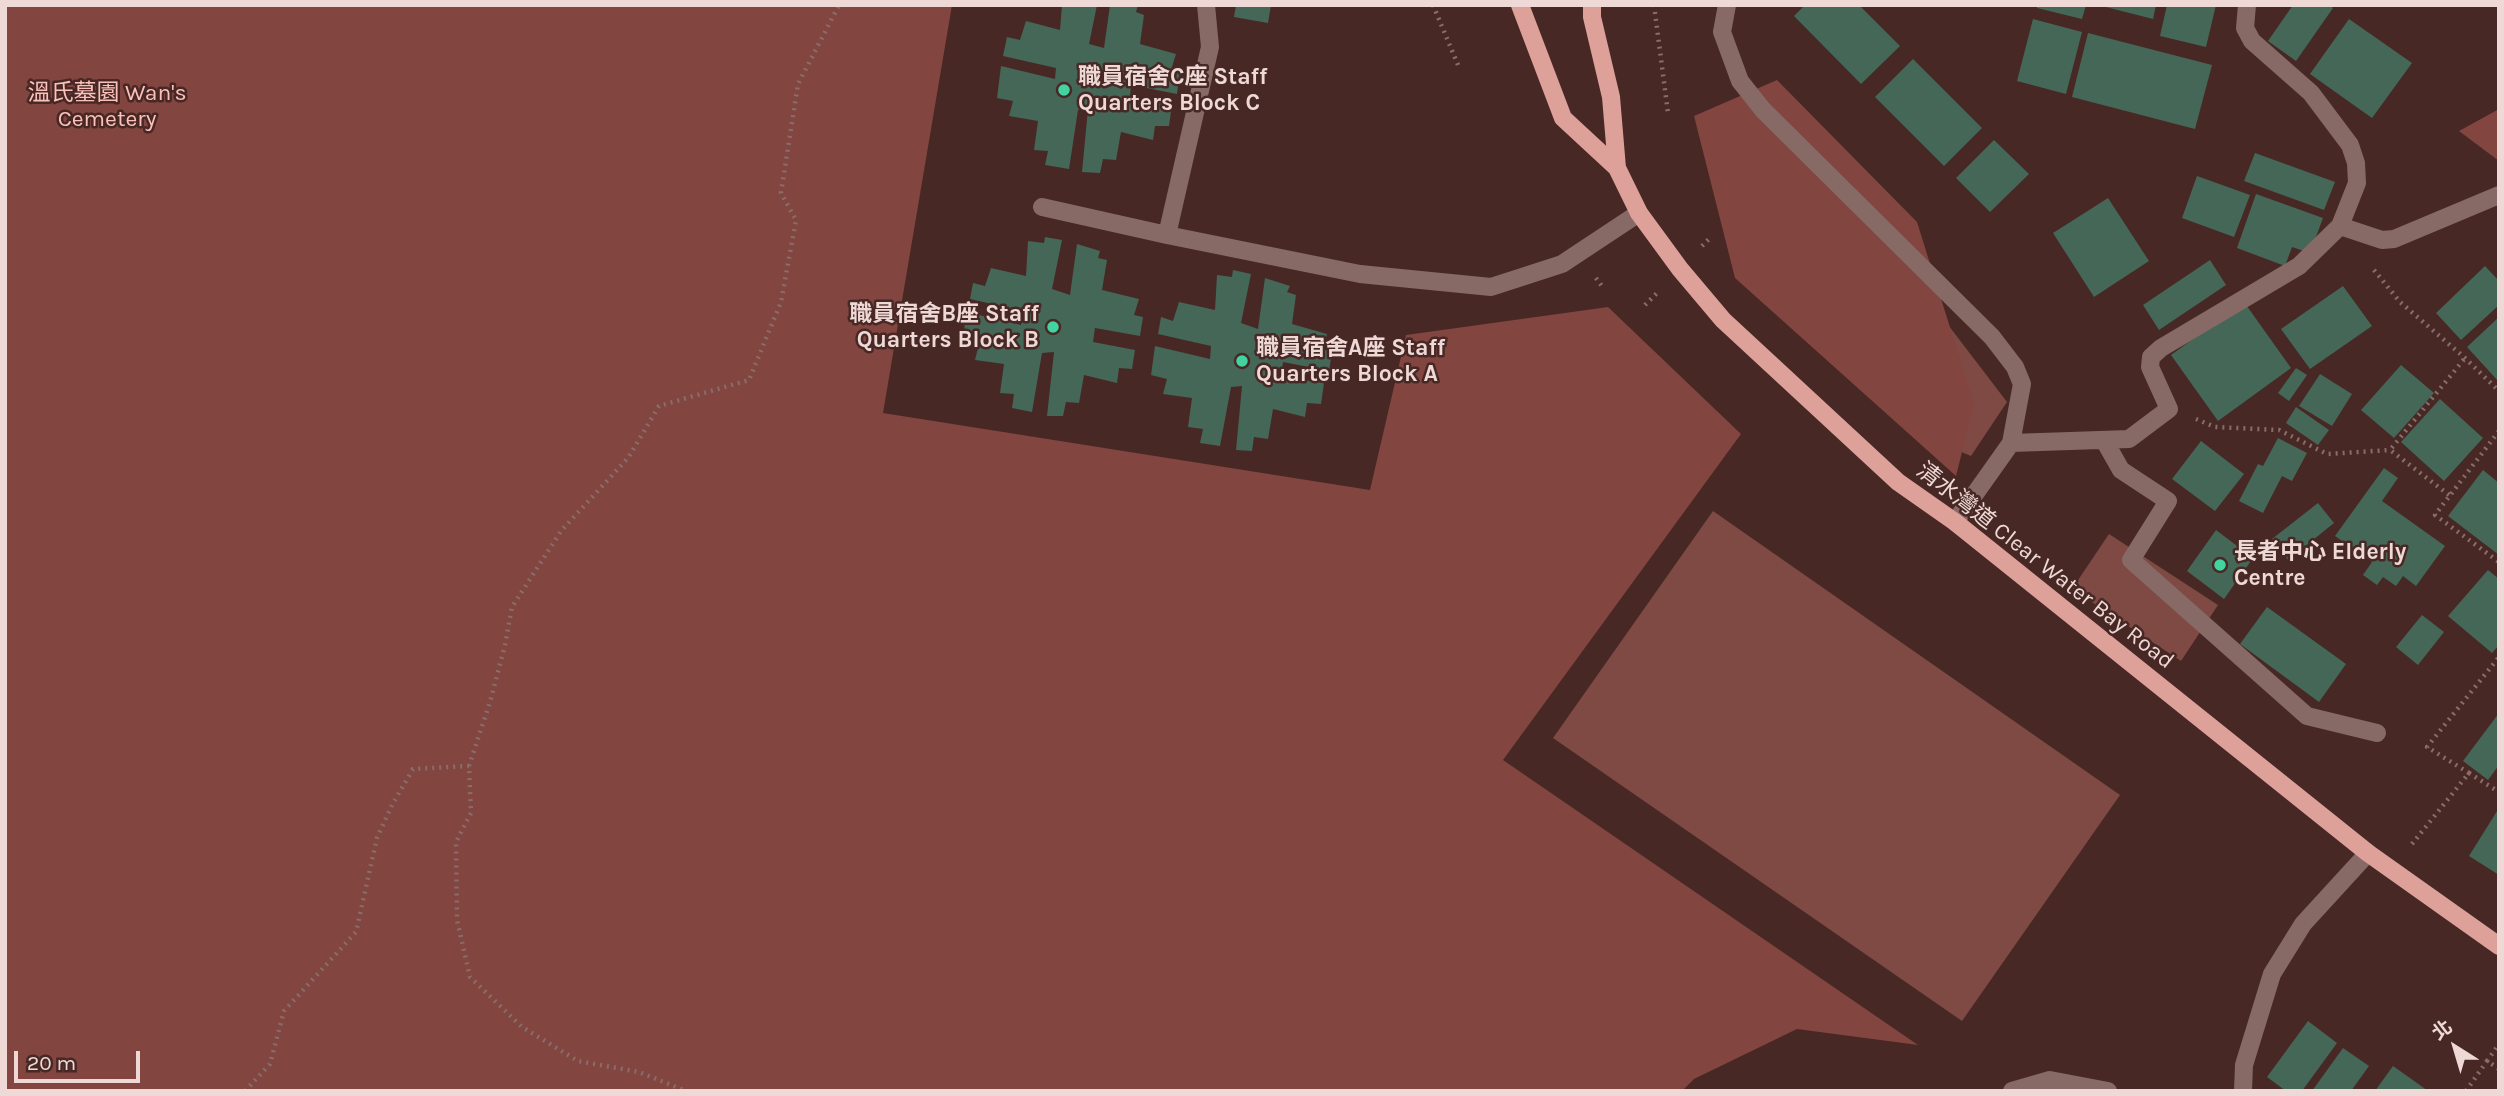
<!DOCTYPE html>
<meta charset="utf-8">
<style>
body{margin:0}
#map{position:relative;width:2504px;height:1096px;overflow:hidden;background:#472825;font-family:Karla,"Noto Sans TC",sans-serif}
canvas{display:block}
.frame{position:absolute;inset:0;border:7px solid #eed9d6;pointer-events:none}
.north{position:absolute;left:2420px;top:1012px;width:70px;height:70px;-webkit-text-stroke:5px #472825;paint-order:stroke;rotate:323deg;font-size:19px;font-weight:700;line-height:28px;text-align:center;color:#eed9d6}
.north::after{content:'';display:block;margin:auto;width:24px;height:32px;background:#eed9d6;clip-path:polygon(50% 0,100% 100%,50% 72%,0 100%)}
.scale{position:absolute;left:14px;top:1051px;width:126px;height:32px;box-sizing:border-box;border:4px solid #eed9d6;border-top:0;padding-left:9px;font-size:21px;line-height:24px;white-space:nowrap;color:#eed9d6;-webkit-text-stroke:5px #472825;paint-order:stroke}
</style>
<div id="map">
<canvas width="2504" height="1096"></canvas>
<div class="frame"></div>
<div class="north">北</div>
<div class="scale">20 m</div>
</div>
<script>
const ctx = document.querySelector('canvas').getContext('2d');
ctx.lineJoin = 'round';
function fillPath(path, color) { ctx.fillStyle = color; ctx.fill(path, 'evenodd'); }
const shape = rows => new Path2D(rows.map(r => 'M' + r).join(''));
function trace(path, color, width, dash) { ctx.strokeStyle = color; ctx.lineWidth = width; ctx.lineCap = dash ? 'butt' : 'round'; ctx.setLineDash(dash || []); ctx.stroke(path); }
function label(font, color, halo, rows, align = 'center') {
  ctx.font = font + ' Karla,"Noto Sans TC",sans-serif'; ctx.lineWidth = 5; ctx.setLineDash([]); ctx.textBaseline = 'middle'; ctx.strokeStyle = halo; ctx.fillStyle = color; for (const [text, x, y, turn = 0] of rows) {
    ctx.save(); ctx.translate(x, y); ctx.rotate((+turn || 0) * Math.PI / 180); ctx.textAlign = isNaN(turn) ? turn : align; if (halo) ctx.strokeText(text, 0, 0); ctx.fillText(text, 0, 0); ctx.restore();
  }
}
fillPath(shape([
 [1939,313,2007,402,1971,456,1947,446],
 [1713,511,2120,795,1962,1021,1553,738],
 [2109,534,2218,605,2181,661,2072,589]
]), '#7f4a44');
fillPath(shape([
 [5,5,952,5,883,413,1370,490,1406,335,1608,307,1741,434,1503,760,1918,1045,1797,1029,1694,1079,1682,1091,5,1091],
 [1777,80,1917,222,1974,404,1956,476,1735,278,1694,116],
 [2499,109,2499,161,2459,131]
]), '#82453f');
fillPath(shape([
 [1062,5,1097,5,1089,44,1104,48,1110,5,1138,5,1136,12,1144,15,1140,44,1176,54,1171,70,1180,72,1177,94,1131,85,1130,97,1172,104,1169,126,1155,126,1153,140,1121,132,1116,160,1103,159,1100,173,1082,172,1088,109,1078,110,1069,169,1045,165,1048,151,1034,150,1038,121,1009,116,1013,101,997,98,1001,66,1055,79,1056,68,1003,56,1007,37,1020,40,1026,21,1060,30],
 [1236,5,1271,5,1268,23,1234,17],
 [1805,5,1859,5,1900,46,1861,84,1794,16],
 [2037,5,2086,5,2082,19,2037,8],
 [2098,5,2156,5,2153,19],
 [2167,5,2216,5,2206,47,2160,36],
 [2293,5,2329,5,2333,8,2296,61,2268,41],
 [2033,19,2082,32,2066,94,2017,81],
 [2349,19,2412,63,2372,118,2310,74],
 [2088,33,2212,65,2195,129,2072,97],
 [1913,59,1982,128,1944,166,1875,97],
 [1994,140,2029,174,1990,212,1956,178],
 [2255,153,2335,182,2324,210,2244,181],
 [2197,176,2250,195,2234,237,2182,218],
 [2256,194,2323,218,2310,253,2292,247,2285,266,2237,248],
 [2108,198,2149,261,2094,297,2053,233],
 [1045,237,1062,240,1052,289,1070,295,1077,244,1100,251,1098,258,1107,260,1102,290,1139,299,1134,315,1143,317,1140,336,1095,328,1093,342,1135,350,1132,369,1119,368,1117,383,1084,375,1079,403,1066,402,1063,416,1047,416,1054,352,1042,353,1032,412,1012,408,1014,394,1000,393,1004,364,975,360,979,344,963,341,966,312,1021,325,1023,311,970,299,973,283,985,286,991,268,1026,276,1028,241,1044,243],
 [2210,260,2226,285,2159,330,2143,305],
 [2485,266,2499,281,2499,305,2461,340,2436,313],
 [1233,270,1251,274,1241,323,1258,329,1265,278,1290,286,1287,292,1296,295,1292,324,1327,334,1323,349,1332,352,1329,371,1283,362,1281,377,1324,383,1321,404,1307,403,1305,417,1273,409,1268,439,1254,437,1252,451,1236,450,1242,386,1231,387,1220,446,1200,443,1203,429,1188,427,1192,398,1163,394,1167,379,1151,375,1155,346,1210,359,1211,346,1158,334,1161,317,1173,321,1179,302,1215,310,1217,275,1232,277],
 [2343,286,2372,326,2310,369,2281,329],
 [2244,302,2291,368,2218,421,2171,355],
 [2499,317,2499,382,2467,347],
 [2401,365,2434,393,2394,438,2361,410],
 [2296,368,2307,375,2289,401,2278,393],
 [2320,374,2352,394,2332,426,2299,406],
 [2440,399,2483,438,2444,481,2401,442],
 [2296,407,2329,430,2318,445,2286,423],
 [2278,438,2307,453,2292,481,2282,476,2263,513,2239,501,2258,464,2263,466],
 [2201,441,2244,474,2215,511,2172,479],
 [2384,468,2398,478,2382,501,2445,546,2416,586,2403,576,2396,586,2383,577,2377,585,2363,575,2372,562,2335,536],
 [2483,470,2499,483,2499,555,2448,516],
 [2318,503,2334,523,2288,560,2272,539],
 [2216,530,2253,558,2224,599,2187,571],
 [2488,570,2499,579,2499,645,2492,653,2448,616],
 [2267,607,2346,664,2319,702,2240,644],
 [2422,615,2444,632,2418,665,2396,647],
 [2499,713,2499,765,2488,780,2463,761],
 [2499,808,2499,875,2469,856],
 [2308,1021,2337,1043,2302,1091,2286,1091,2267,1077],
 [2343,1048,2369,1066,2351,1091,2312,1091],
 [2393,1066,2417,1083,2428,1091,2375,1091]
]), '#456758');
trace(shape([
 [1433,5,1458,65],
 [1654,5,1668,113],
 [1702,246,1710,238],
 [2374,270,2400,302,2465,358,2499,391],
 [1596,278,1604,289],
 [1645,305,1659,291],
 [2196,419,2215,427,2279,430,2327,454,2390,450],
 [2499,431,2435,515,2499,562],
 [2449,495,2390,450,2465,358],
 [469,766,490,702,505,645,512,607,561,531,628,458,659,406,749,380,781,302,796,220,781,193,798,84,839,5],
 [2469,773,2499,792],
 [2412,844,2469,773,2427,747,2499,657],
 [2487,1061,2499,1044],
 [245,1091,270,1064,284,1011,356,932,377,838,392,805,413,769,469,766,471,813,456,842,457,920,470,977,522,1027,578,1061,639,1072,686,1091],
 [2466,1091,2487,1061,2499,1069]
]), '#886d6a', 4.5, [2, 5]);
trace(shape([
 [1206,5,1210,47,1167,235,1360,274,1491,287,1562,264,1639,213],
 [1727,5,1722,32,1740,81,1763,110,1992,337,2015,367,2022,384,2011,443,1955,522],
 [2247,5,2245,28,2252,41,2311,93,2350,145,2356,163,2357,183,2340,226],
 [1042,207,1167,235],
 [2104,440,2121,470,2168,501,2131,560,2307,716,2377,733],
 [2011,443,2129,439,2169,409,2150,367,2151,357,2161,348,2299,266,2340,226,2382,240,2394,239,2499,195],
 [2012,1091,2050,1080,2108,1091],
 [2243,1091,2244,1065,2272,974,2303,924,2368,853]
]), '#876a66', 18);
trace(shape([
 [1520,5,1563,118,1617,168],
 [1592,5,1592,17,1611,97,1617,168,1639,213,1680,269,1723,320,1898,482,1955,522,2368,853,2499,946]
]), '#dda19a', 18);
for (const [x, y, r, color] of [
 [1064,90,7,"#41d4a1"],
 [1053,327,7,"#41d4a1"],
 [1242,361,7,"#41d4a1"],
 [2220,565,7,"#41d4a1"]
]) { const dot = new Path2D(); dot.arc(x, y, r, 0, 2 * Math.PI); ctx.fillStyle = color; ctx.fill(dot); trace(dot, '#472825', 2.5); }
label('bold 23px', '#eed9d6', '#472825', [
 ["職員宿舍C座 Staff",1078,77],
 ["Quarters Block C",1078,103],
 ["職員宿舍B座 Staff",1039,314,"right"],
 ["Quarters Block B",1039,340,"right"],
 ["職員宿舍A座 Staff",1256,348],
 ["Quarters Block A",1256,374],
 ["長者中心 Elderly",2234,552],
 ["Centre",2234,578]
], 'left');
label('23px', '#fcc1ba', '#472825', [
 ["溫氏墓園 Wan's",107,93],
 ["Cemetery",107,119]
]);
label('23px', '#eed9d6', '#472825', [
 ["清水灣道 Clear Water Bay Road",2045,566,38]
]);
</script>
